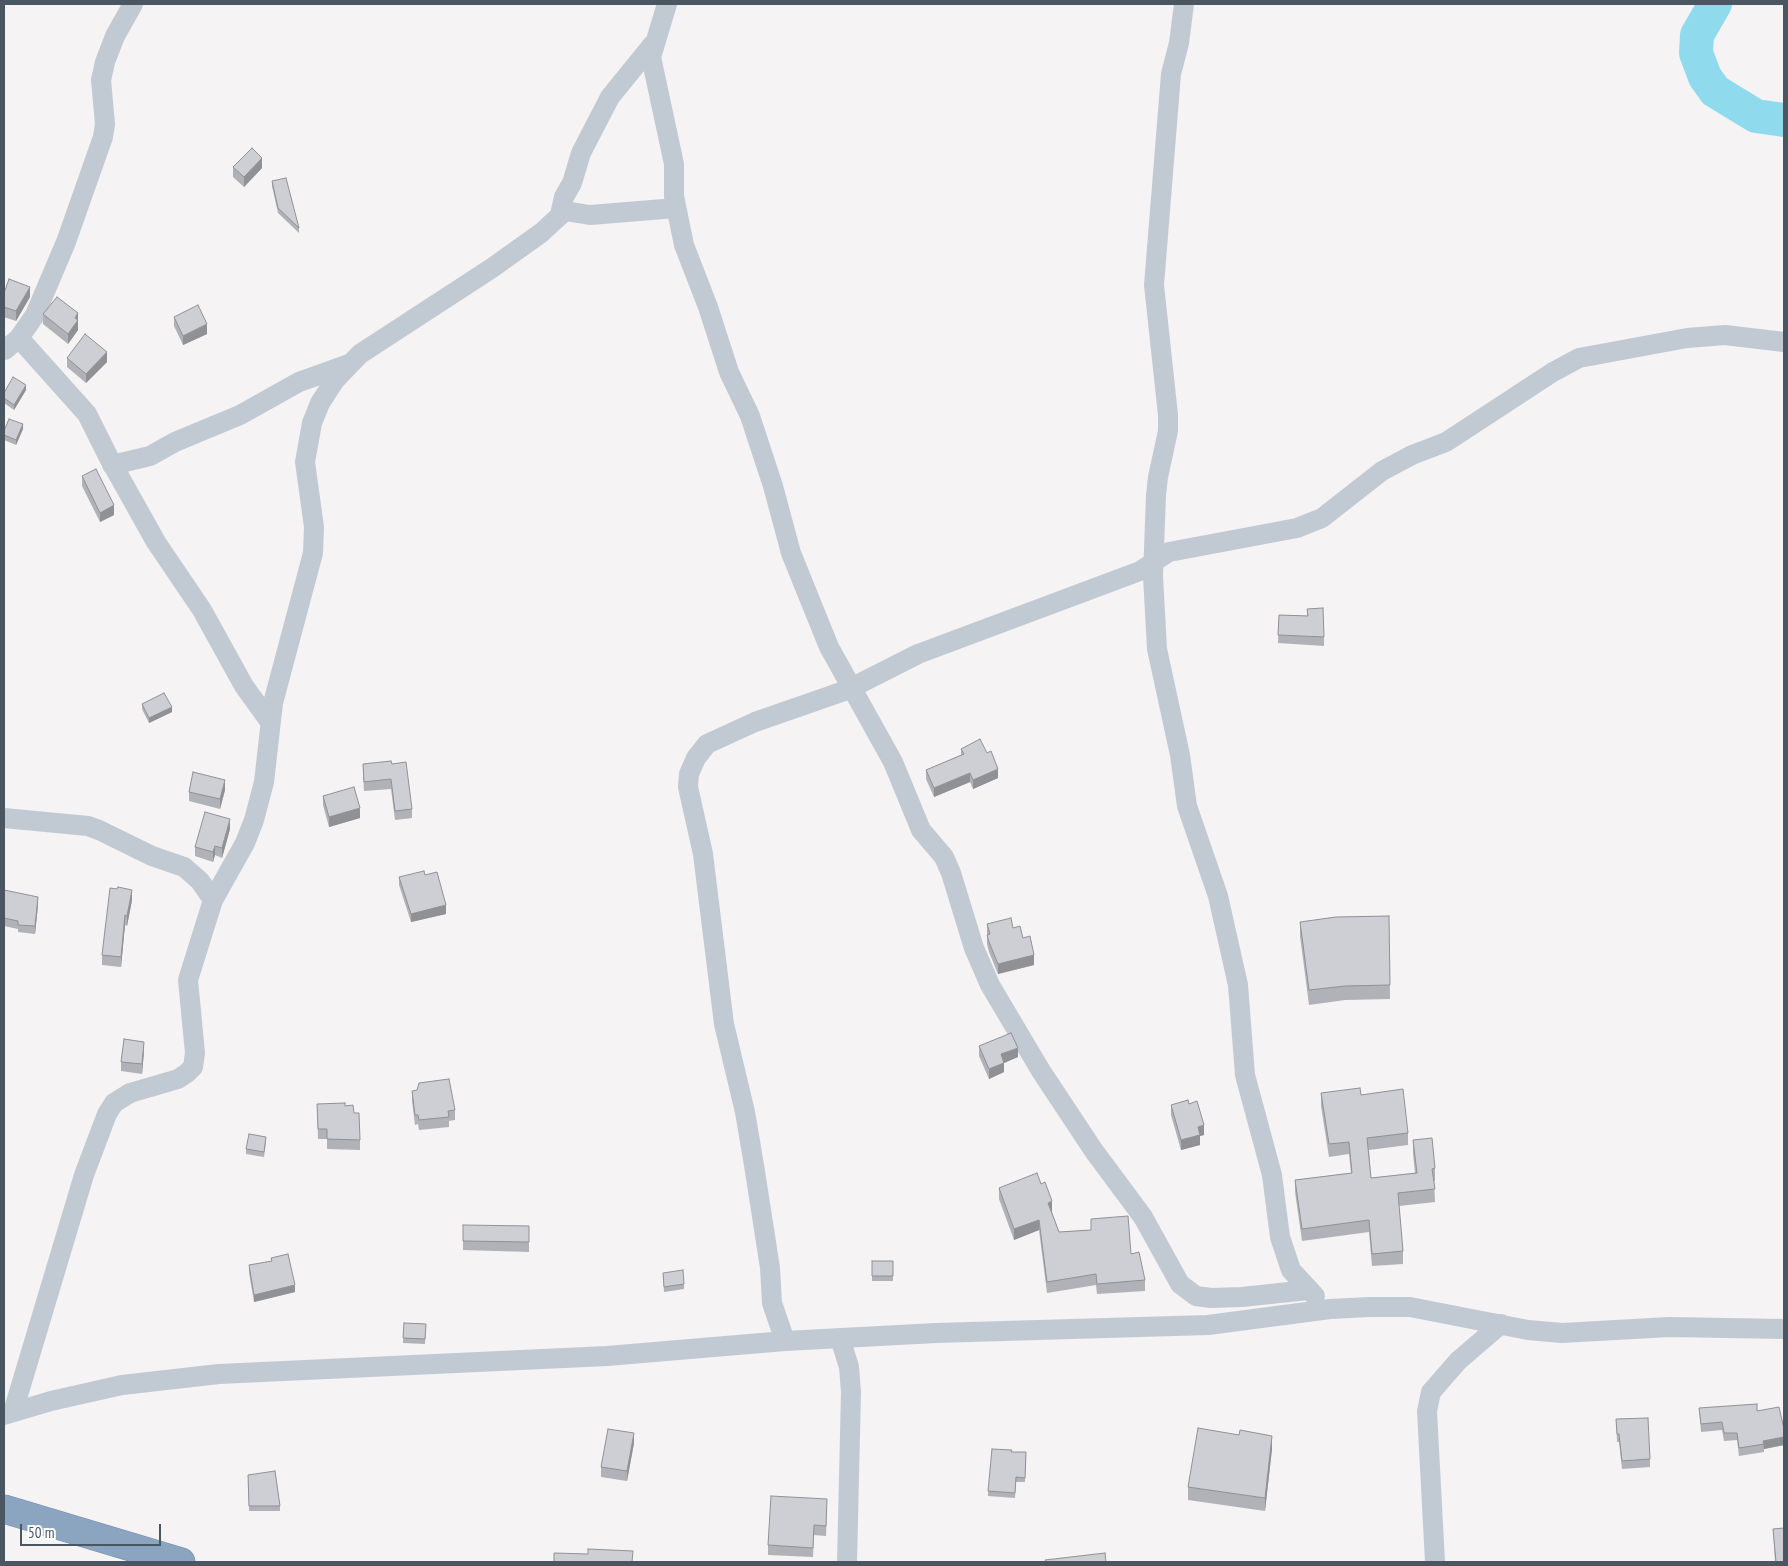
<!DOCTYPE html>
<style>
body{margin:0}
#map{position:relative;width:1788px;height:1566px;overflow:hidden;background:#f5f3f3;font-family:"PT Sans Narrow",sans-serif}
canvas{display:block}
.frame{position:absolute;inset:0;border:5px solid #4a5661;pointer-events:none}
.scale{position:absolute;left:20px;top:1524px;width:141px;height:22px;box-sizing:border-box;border:2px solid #4a5661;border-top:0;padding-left:6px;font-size:15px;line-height:18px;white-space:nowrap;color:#4a5661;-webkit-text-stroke:4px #fff;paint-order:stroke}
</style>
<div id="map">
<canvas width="1788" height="1566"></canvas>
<div class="frame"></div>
<div class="scale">50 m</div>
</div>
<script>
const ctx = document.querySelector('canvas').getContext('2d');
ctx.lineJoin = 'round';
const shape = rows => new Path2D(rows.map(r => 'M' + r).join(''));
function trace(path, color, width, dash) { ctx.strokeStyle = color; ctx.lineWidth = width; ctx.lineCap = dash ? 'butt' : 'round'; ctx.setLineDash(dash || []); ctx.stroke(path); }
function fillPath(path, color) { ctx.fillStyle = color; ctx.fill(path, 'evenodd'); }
trace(shape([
 [1715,4,1697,35,1696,53,1705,77,1715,91,1756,116,1784,120]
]), '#90daee', 34);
const highway = shape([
 [4,1509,181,1562]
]);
trace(highway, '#7690ad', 29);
trace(shape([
 [667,4,651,57,674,164,674,196,684,245,708,307,729,372,750,416,773,486,791,553,829,647,893,762,921,830,944,857,951,873,974,948,990,985,1041,1071,1094,1151,1143,1217,1180,1284,1196,1296,1211,1298,1242,1297,1308,1290],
 [1184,4,1179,43,1171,74,1154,285,1168,415,1168,431,1158,477,1156,495,1153,576,1157,649,1180,755,1187,806,1218,896,1238,985,1245,1075,1272,1175,1280,1237,1291,1270,1315,1296],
 [560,215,564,197,572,183,581,153,610,97,653,44],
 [19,338,87,414,109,458,156,542,202,610,244,686,270,722],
 [5,350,19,338,35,315,66,242,103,137,105,124,101,80,105,62,115,36,133,4],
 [112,465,150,456,175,442,240,415,299,382,349,364],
 [4,818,88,826,99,830,152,856,184,867,200,881,213,900],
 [840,1338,849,1367,851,1392,847,1562],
 [785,1341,772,1303,770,1268,754,1165,745,1112,724,1024,703,854,688,787,689,774,696,758,707,744,755,722,847,690,918,654,1140,571,1169,552,1297,528,1322,518,1382,471,1412,455,1446,442,1553,372,1579,358,1687,338,1725,335,1784,342],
 [13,1412,84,1175,107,1114,114,1103,130,1093,178,1079,187,1073,193,1067,195,1053,188,980,213,900,245,843,254,820,264,782,273,703,313,553,314,527,305,462,312,423,320,403,335,380,360,354,492,268,541,233,565,211,590,215,676,208],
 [4,1415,51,1401,122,1385,219,1374,607,1356,785,1341,936,1333,1208,1325,1330,1309,1369,1307,1410,1307,1528,1330,1562,1333,1669,1327,1784,1329],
 [1435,1562,1427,1411,1431,1392,1458,1361,1501,1324]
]), '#c1cad2', 20);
trace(highway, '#8ba5c1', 28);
fillPath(shape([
 [233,167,262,168,244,187,233,177],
 [272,181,299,228,299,233,278,213,272,186],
 [4,293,30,297,16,321,4,317],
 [78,313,78,330,68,344,43,324,43,314],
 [174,317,207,334,183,345,174,326],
 [67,358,107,362,86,383,67,367],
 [26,390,14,410,4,403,4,393],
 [23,429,16,445,4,440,4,431],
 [82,476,114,515,100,522,82,486],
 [1307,609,1324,637,1324,646,1278,643,1279,615,1307,616],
 [142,704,172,712,149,723,142,709],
 [961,749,998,778,973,789,970,782,934,797,926,779,926,770,961,755],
 [363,764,392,764,412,809,412,818,395,820,391,789,364,791,363,773],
 [225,790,220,809,189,801,189,792],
 [323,796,360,818,329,827,323,805],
 [230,829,222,858,215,855,213,862,195,856,195,847],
 [425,875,446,914,411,922,399,885,399,877],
 [4,890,38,905,35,934,18,932,18,929,4,926],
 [132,900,127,926,125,925,121,967,102,965,102,955],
 [1389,916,1390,999,1345,1000,1309,1005,1300,936,1300,922],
 [987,924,1013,928,1023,938,1034,965,998,974,989,952,987,944],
 [979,1046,1018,1057,1004,1063,1004,1072,989,1079,979,1056],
 [144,1051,142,1074,121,1071,121,1062],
 [412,1091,455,1110,455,1120,449,1121,449,1127,419,1130,418,1124,415,1125,412,1101],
 [1321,1093,1361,1095,1408,1133,1408,1145,1369,1150,1371,1178,1415,1173,1413,1153,1413,1140,1435,1168,1435,1181,1434,1181,1435,1202,1399,1206,1403,1251,1403,1264,1372,1266,1369,1232,1302,1241,1295,1192,1295,1180,1351,1173,1349,1154,1329,1157,1321,1106],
 [317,1104,345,1106,354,1113,360,1140,360,1150,327,1149,327,1139,318,1139],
 [1189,1104,1204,1135,1200,1136,1200,1145,1181,1150,1171,1115,1171,1105],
 [266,1142,264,1157,246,1154,246,1149],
 [999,1188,1052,1212,1059,1232,1091,1230,1091,1219,1131,1254,1145,1280,1145,1291,1097,1294,1096,1285,1047,1293,1039,1230,1014,1240,999,1199],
 [529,1226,529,1252,463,1250,463,1241],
 [271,1258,295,1292,254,1302,249,1273,249,1265,271,1262],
 [872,1261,893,1261,893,1281,872,1281],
 [663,1273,684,1284,684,1289,664,1292],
 [404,1323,426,1324,425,1344,403,1343],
 [1699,1408,1757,1411,1784,1429,1784,1445,1764,1449,1764,1452,1739,1456,1737,1440,1724,1441,1722,1430,1701,1432],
 [1616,1419,1650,1459,1650,1467,1622,1469,1619,1442,1617,1442],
 [1239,1435,1272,1449,1265,1511,1188,1500,1188,1487],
 [634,1443,627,1481,601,1477,601,1467],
 [1011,1452,1026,1452,1025,1482,1016,1482,1015,1498,988,1496,988,1491],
 [248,1475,280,1506,280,1511,249,1511],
 [827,1508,826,1536,814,1535,813,1557,768,1555,768,1545],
 [1773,1529,1784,1562,1775,1562]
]), '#b0b2b7');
fillPath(shape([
 [262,158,262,168,244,187,244,177],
 [30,287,30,297,16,321,16,311],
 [78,313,78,330,68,344,68,334,75,318],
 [207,324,207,334,183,345,183,336],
 [107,352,107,362,86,383,86,374],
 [26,385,26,390,14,410,14,405],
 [23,424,23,429,16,445,16,440],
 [114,505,114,515,100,522,100,513],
 [172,707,172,712,149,723,149,718],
 [998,769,998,778,973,789,973,780],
 [970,773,970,782,934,797,934,788],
 [225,780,225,790,220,809,220,799],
 [360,808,360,818,329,827,329,817],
 [230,819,230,829,222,858,222,848],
 [215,846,215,855,213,862,213,852],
 [132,890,132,900,127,926,127,916],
 [38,897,38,905,35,934,35,926],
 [446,905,446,914,411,922,411,914],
 [125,915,125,925,121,967,121,957],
 [1034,955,1034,965,998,974,998,964],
 [144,1042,144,1051,142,1074,142,1064],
 [1018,1048,1018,1057,1004,1063,1004,1072,989,1079,989,1069,1001,1054],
 [1204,1125,1204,1135,1200,1136,1200,1145,1181,1150,1181,1140,1198,1127],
 [1052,1201,1052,1212,1048,1214,1048,1203],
 [1039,1220,1039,1230,1014,1240,1014,1229],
 [295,1285,295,1292,254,1302,254,1295],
 [634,1433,634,1443,627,1481,627,1471],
 [1272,1436,1272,1449,1265,1511,1265,1498],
 [1784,1437,1784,1445,1764,1449,1763,1441]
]), '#909195');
const building = shape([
 [252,148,262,158,244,177,233,167,252,148],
 [286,178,299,228,278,208,272,181,286,178],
 [9,279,30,287,16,311,4,307,4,293,9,279],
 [57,297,78,313,75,318,78,320,68,334,43,314,57,297],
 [198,305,207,324,183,336,174,317,198,305],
 [85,334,107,352,86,374,67,358,85,334],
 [13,377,26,385,14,405,4,398,4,393,13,377],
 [9,419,23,424,16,440,4,435,4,431,9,419],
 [96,469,114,505,100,513,82,476,96,469],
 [1323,608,1324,637,1278,635,1279,615,1308,616,1307,609,1323,608],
 [164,693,172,707,149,718,142,704,164,693],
 [980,739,987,753,991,751,998,769,973,780,970,773,934,788,926,770,964,754,961,749,980,739],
 [391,761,392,764,406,762,412,809,395,811,391,779,364,782,363,764,391,761],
 [193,772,225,780,220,799,189,792,193,772],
 [354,787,360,808,329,817,323,796,354,787],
 [205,812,230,819,222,848,215,846,213,852,195,847,205,812],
 [424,871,425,875,437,872,446,905,411,914,399,877,424,871],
 [118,887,132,890,127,916,125,915,121,957,102,955,110,888,117,889,118,887],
 [4,890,38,897,35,926,18,925,18,921,4,918,4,890],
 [1389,916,1390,985,1345,986,1309,990,1300,922,1336,917,1389,916],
 [1011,918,1013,928,1020,926,1023,938,1030,936,1034,955,998,964,989,942,987,935,990,934,987,924,1011,918],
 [1011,1033,1018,1048,1001,1054,1004,1063,989,1069,979,1046,1011,1033],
 [124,1039,144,1042,142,1064,121,1062,124,1039],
 [449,1079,455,1110,448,1111,449,1117,419,1120,418,1115,415,1115,412,1091,417,1090,419,1083,449,1079],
 [1360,1088,1361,1095,1403,1089,1408,1133,1367,1138,1371,1178,1417,1173,1413,1140,1432,1138,1435,1168,1432,1169,1435,1189,1398,1193,1403,1251,1372,1254,1369,1220,1302,1229,1295,1180,1352,1173,1349,1142,1329,1144,1321,1093,1360,1088],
 [1188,1100,1189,1104,1197,1101,1204,1125,1198,1127,1200,1135,1181,1140,1171,1105,1188,1100],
 [345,1103,345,1106,353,1105,354,1113,359,1113,360,1140,327,1139,327,1129,318,1129,317,1104,345,1103],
 [249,1134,266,1137,264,1152,246,1149,249,1134],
 [1037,1173,1041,1184,1045,1182,1052,1201,1048,1203,1059,1232,1091,1230,1091,1219,1128,1216,1131,1254,1139,1252,1145,1280,1097,1284,1096,1274,1047,1282,1039,1220,1014,1229,999,1188,1037,1173],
 [463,1225,529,1226,529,1242,463,1241,463,1225],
 [288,1254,295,1285,254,1295,249,1265,272,1261,271,1258,288,1254],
 [872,1261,893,1261,893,1276,872,1276,872,1261],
 [683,1270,684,1284,664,1287,663,1273,683,1270],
 [404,1323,426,1324,425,1339,403,1338,404,1323],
 [1757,1404,1757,1411,1779,1407,1784,1429,1784,1437,1763,1441,1764,1444,1739,1448,1737,1433,1724,1433,1722,1422,1701,1424,1699,1408,1757,1404],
 [1648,1418,1650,1459,1622,1461,1619,1434,1617,1434,1616,1419,1648,1418],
 [1198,1428,1239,1435,1240,1430,1272,1436,1265,1498,1188,1487,1198,1428],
 [608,1429,634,1433,627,1471,601,1467,608,1429],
 [992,1449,1012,1450,1011,1452,1026,1452,1025,1478,1016,1477,1015,1493,988,1491,992,1449],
 [275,1471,280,1506,249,1506,248,1475,275,1471],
 [771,1496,827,1499,826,1526,814,1525,813,1548,768,1545,771,1496],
 [1784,1528,1784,1562,1776,1562,1773,1529,1784,1528],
 [588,1549,633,1551,632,1562,554,1562,554,1553,588,1554,588,1549],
 [1105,1553,1106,1562,1046,1562,1045,1560,1105,1553]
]);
fillPath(building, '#cdcfd5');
trace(building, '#909195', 1);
</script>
